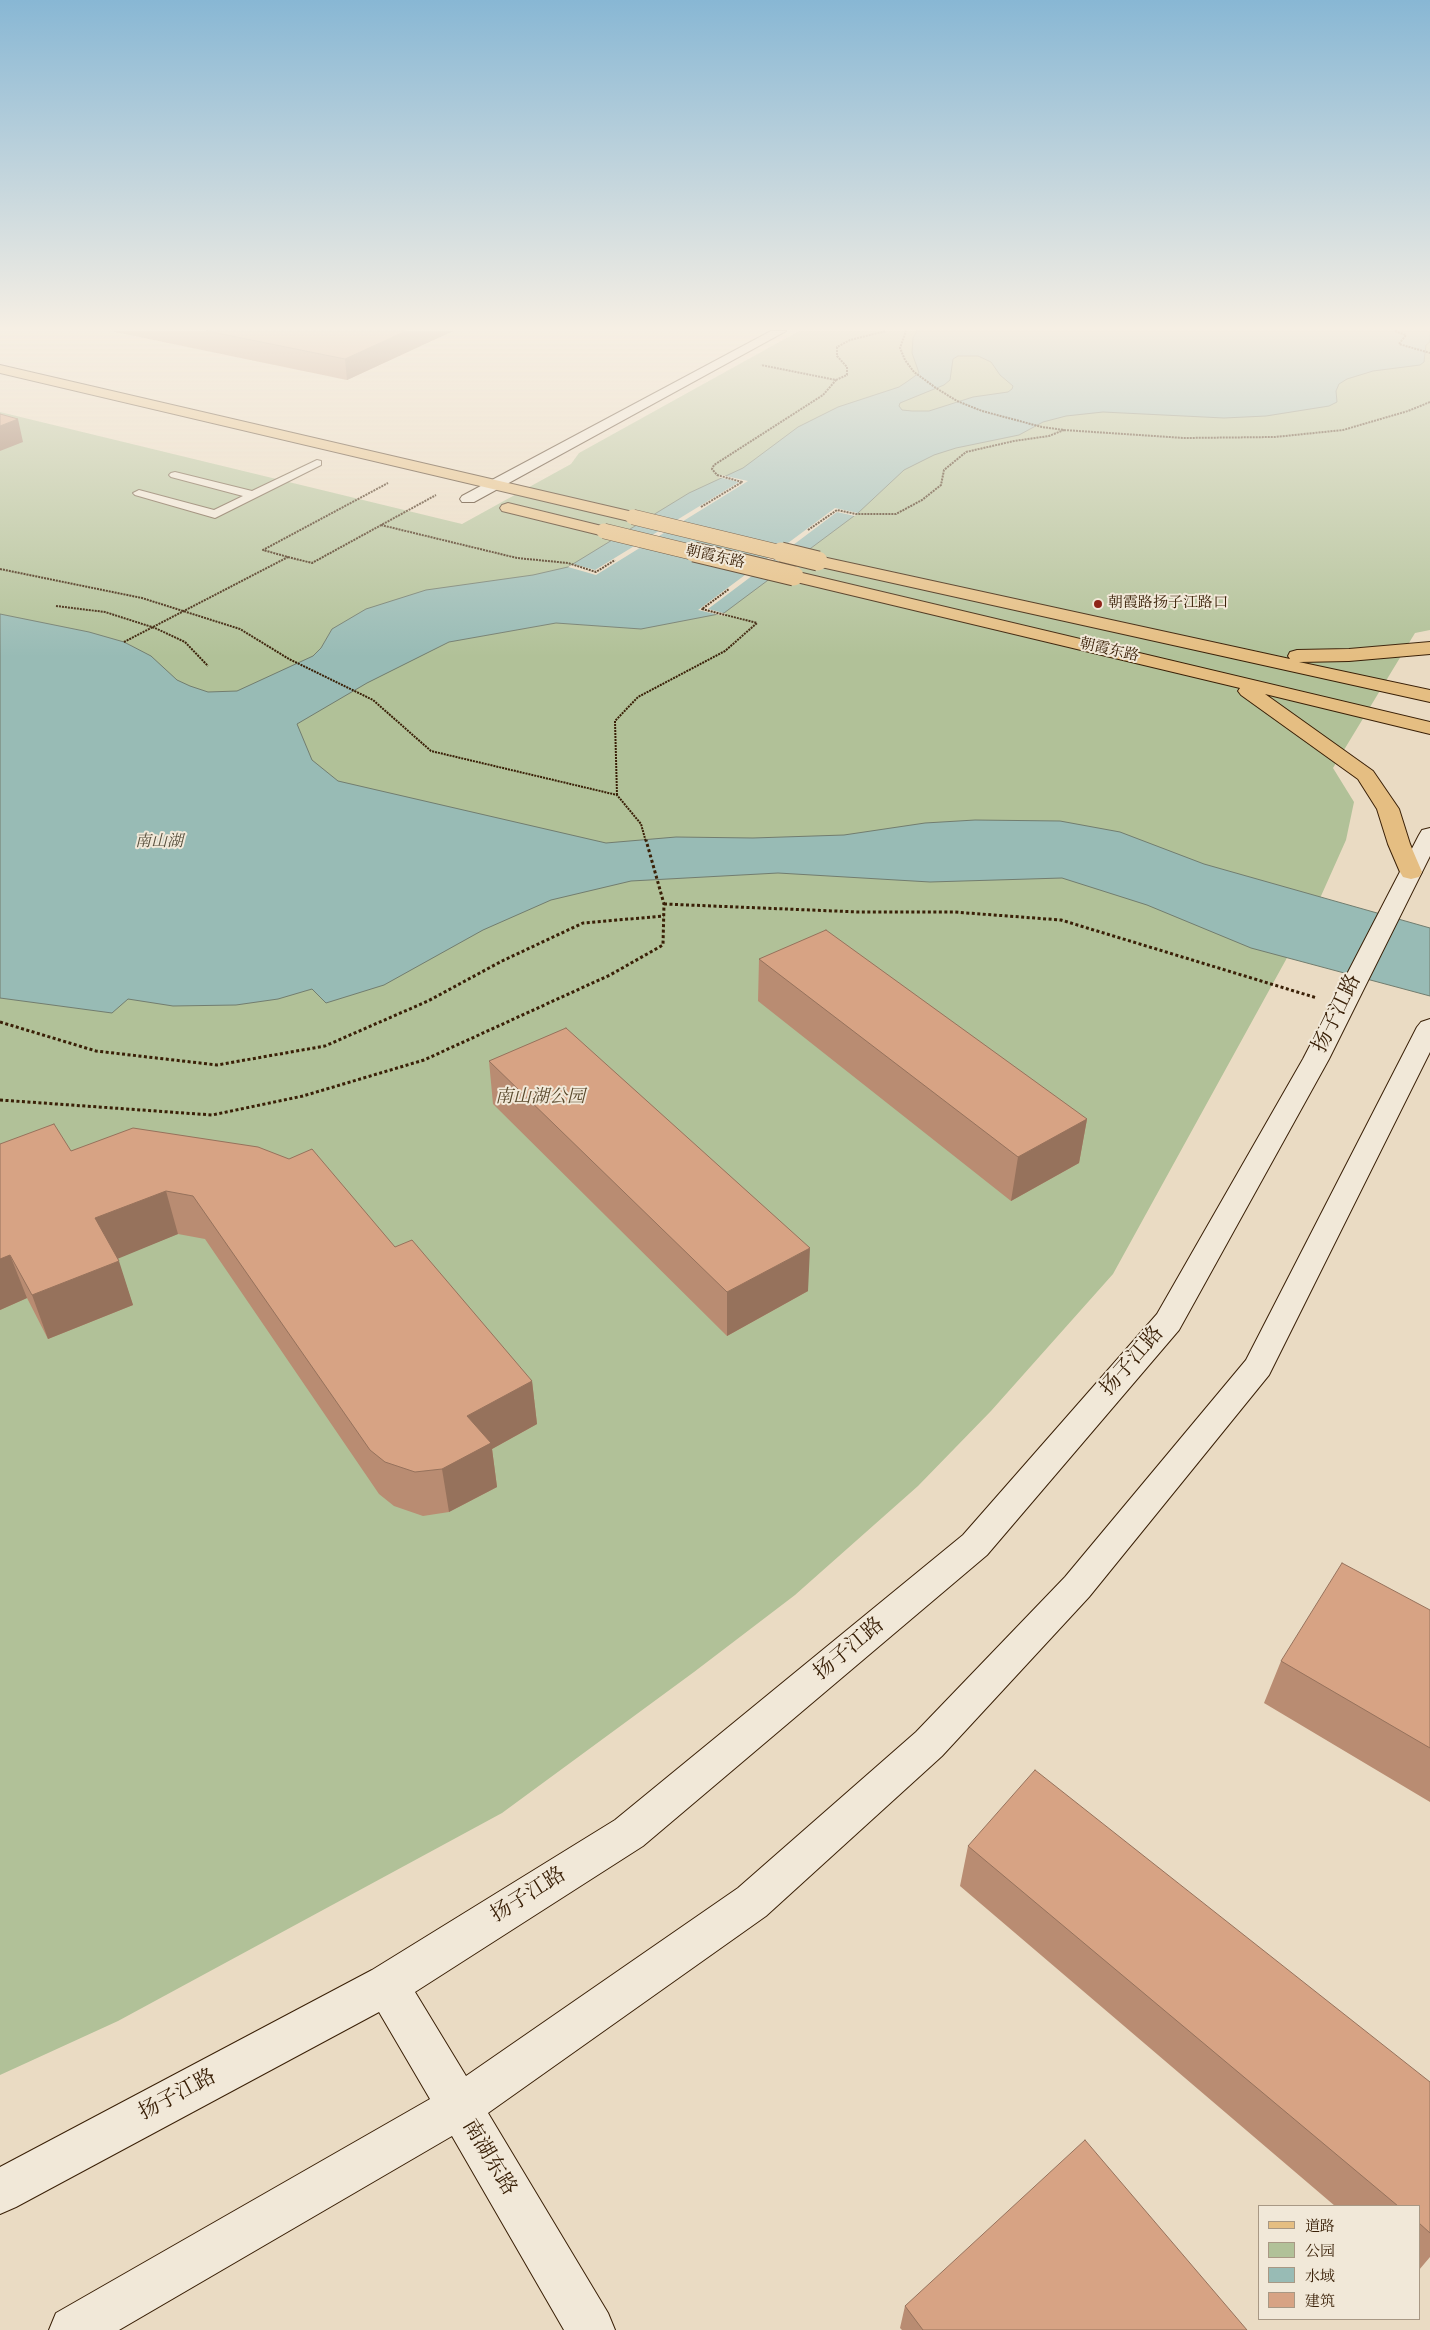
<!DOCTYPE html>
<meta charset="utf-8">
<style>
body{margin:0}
#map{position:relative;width:1430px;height:2330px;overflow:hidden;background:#eadbc3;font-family:"IM FELL English","Noto Serif SC",serif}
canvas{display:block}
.legend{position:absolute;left:1258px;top:2205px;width:162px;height:115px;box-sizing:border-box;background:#f1e8d8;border:1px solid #a89884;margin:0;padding:6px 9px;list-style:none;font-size:15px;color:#3a2007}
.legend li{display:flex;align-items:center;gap:10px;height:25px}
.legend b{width:25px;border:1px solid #a89884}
</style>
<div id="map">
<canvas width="1430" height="2330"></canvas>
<ul class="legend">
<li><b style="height:6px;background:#e5be82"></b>道路</li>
<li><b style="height:14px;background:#b1c198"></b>公园</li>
<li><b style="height:14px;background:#98bbb5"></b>水域</li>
<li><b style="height:14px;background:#d7a384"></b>建筑</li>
</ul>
</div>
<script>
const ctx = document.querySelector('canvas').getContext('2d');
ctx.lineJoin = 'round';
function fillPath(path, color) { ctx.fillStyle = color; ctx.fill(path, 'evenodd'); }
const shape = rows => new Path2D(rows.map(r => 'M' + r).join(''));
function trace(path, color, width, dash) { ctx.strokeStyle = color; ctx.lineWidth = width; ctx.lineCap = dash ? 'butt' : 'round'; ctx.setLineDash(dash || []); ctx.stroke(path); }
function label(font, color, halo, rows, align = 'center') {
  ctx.font = font + ' "IM FELL English","Noto Serif SC",serif'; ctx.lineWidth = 4; ctx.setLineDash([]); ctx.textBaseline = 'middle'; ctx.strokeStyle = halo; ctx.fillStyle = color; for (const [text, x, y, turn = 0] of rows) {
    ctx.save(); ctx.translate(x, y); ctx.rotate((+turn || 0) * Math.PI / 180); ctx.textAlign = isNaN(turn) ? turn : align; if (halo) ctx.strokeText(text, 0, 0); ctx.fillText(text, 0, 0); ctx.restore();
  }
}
fillPath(shape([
 [799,331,1430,331,1430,630,1415,633,1333,768,1354,802,1346,840,1321,896,1113,1274,991,1411,918,1486,795,1595,694,1672,502,1813,118,2021,0,2075,0,412,462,524,571,464,579,453]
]), '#b1c198');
const water = shape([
 [917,331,1430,331,1430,342,1426,345,1424,362,1420,365,1373,371,1347,379,1339,384,1336,391,1337,402,1329,406,1266,416,1224,418,1103,412,1066,416,1043,422,1019,435,956,448,934,455,904,470,858,513,724,613,641,629,556,623,449,642,367,683,297,724,312,760,338,781,606,843,676,837,753,838,844,835,925,823,975,820,1060,821,1120,832,1204,864,1430,928,1430,996,1251,948,1147,905,1062,878,930,882,778,873,631,881,551,900,483,930,384,985,326,1003,312,989,278,999,236,1005,173,1006,128,999,112,1013,0,998,0,614,89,632,124,642,151,656,177,680,190,686,208,692,237,691,313,656,321,648,332,629,366,609,426,590,533,575,568,567,689,493,743,468,798,427,838,407,899,387,908,381,919,373,912,353,913,338,917,331],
 [958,356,978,356,991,362,1000,375,1013,386,1012,389,1008,392,973,397,929,411,912,411,902,410,899,406,900,403,944,385,950,380,953,359,958,356]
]);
fillPath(water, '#98bbb5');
trace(water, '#727d6f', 1);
fillPath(shape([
 [721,475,748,481,596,575,568,567,573,564,595,570,739,482,718,477],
 [835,508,858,513,855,516,837,512,708,609,727,614,724,616,698,610]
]), '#eadbc3');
const lane = shape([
 [317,460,321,461,321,465,215,518,135,495,133,493,139,490,214,510,243,496,171,477,169,475,171,473,175,472,252,491,317,460]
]);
const secondary = shape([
 [771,331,786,331,474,502,462,502,460,499,462,496,771,331],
 [1430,828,1430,856,1329,1059,1179,1330,987,1555,643,1846,415,1992,466,2076,738,1888,916,1732,1065,1577,1246,1360,1417,1027,1421,1022,1430,1019,1430,1052,1269,1375,1089,1597,942,1756,766,1916,488,2113,608,2313,615,2330,564,2330,452,2136,119,2330,49,2330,56,2313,430,2099,379,2012,16,2207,0,2214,0,2167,372,1970,615,1820,963,1535,1157,1314,1303,1059,1419,835,1422,830,1430,828]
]);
const primary = shape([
 [0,365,633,512,639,514,641,517,639,520,633,522,0,373,0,365],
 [508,503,610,528,612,531,610,534,604,536,502,511,500,508,502,505,508,503],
 [818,556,1290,659,1288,656,1290,652,1297,650,1349,649,1430,642,1430,654,1349,661,1299,662,1430,690,1430,702,812,565,810,561,812,557,818,556],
 [794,571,1430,722,1430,734,1265,694,1373,771,1399,809,1410,844,1422,872,1419,877,1411,879,1403,877,1400,872,1388,844,1377,809,1358,779,1241,695,1238,691,1240,688,788,580,785,576,788,572,794,571]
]);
trace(lane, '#664f36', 2);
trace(secondary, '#3a2007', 2);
trace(primary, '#3a2007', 2);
trace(shape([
 [1395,331,1406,335,1399,344,1430,353],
 [836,380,847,375,847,367,837,356,837,347,850,340,886,331],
 [1064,430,1184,438,1275,437,1343,430,1408,411,1430,402],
 [701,507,742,482,717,475,712,469,714,465,823,395,836,380,761,365],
 [381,525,517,558,568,563,596,572,615,560],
 [808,530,837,510,856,514,896,514,922,500,941,485,944,470,966,452,1014,441,1049,436,1064,430,1042,427,982,411,957,401,936,388,914,372,905,360,900,348,906,331],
 [288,557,312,563,436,495],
 [0,569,142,598,240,629,289,659,373,700,431,751,617,795,641,824,646,842],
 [56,606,105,612,155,628,185,642,208,666],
 [124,642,288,557,263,550,388,483],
 [617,795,615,721,638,697,725,651,757,623,702,609,729,589]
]), '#3a2007', 2, [2, 1]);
trace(shape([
 [664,904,859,912,954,912,1061,920,1317,998],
 [0,1022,96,1051,217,1065,325,1046,428,1001,502,961,583,923,664,916],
 [0,1100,212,1115,303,1096,424,1060,610,975,663,945,664,904,646,840]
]), '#3a2007', 3, [3, 2.5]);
fillPath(lane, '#f1e8d8');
fillPath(secondary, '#f1e8d8');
fillPath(primary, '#e5be82');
const primaryBridgeFar1 = shape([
 [633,517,786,554],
 [604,531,699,554]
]);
const primaryBridge = shape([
 [694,552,794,576],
 [781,552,818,561]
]);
trace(primaryBridgeFar1, '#3a2007', 16, []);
trace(primaryBridge, '#3a2007', 21, []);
trace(primaryBridgeFar1, '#e5be82', 15);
trace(primaryBridge, '#e5be82', 19);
fillPath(shape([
 [110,331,453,331,347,380],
 [759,959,1087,1119,1079,1163,1011,1201,758,1001],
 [489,1061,808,1291,727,1336,493,1104],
 [0,1144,71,1151,395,1247,532,1381,537,1424,492,1449,497,1487,449,1512,423,1516,394,1506,379,1494,205,1239,178,1234,117,1258,133,1305,48,1339,27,1298,0,1310],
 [1430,1610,1430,1802,1264,1703,1281,1661],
 [968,1846,1430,2082,1430,2257,1419,2270,1419,2206,1335,2206,960,1886],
 [905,2306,1247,2330,902,2330,900,2328]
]), '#b98c72');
fillPath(shape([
 [406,331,453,331,347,380,345,359],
 [18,419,23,442,0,451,0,426],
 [1087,1119,1079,1163,1011,1201,1018,1157],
 [166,1191,178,1234,110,1262,95,1218],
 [810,1248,808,1291,727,1336,727,1292],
 [10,1255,27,1298,0,1310,0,1259],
 [119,1261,133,1305,48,1339,32,1295],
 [532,1381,537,1424,492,1449,497,1487,449,1512,442,1469,467,1416]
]), '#96725c');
const building = shape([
 [207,331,406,331,345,359,207,331],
 [0,414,18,419,0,426,0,414],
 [826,930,1087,1119,1018,1157,759,959,826,930],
 [566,1028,810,1248,727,1292,489,1061,566,1028],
 [54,1124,71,1151,133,1128,258,1147,289,1159,312,1149,395,1247,412,1240,532,1381,467,1416,491,1443,442,1469,415,1472,385,1462,370,1450,193,1196,166,1191,95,1218,119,1261,32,1295,10,1255,0,1259,0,1144,54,1124],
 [1342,1563,1430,1610,1430,1748,1281,1661,1342,1563],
 [1035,1770,1430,2082,1430,2233,1419,2223,1419,2206,1398,2206,968,1846,1035,1770],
 [1085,2140,1247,2330,923,2330,905,2306,1085,2140]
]);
fillPath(building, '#d7a384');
trace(building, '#96725c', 1);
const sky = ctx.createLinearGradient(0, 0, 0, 657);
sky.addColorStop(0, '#88b7d4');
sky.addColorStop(0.5, '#f6efe4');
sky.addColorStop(1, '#f6efe400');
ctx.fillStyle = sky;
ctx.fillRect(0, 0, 1430, 657);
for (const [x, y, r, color] of [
 [1098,604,5,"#8f2418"]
]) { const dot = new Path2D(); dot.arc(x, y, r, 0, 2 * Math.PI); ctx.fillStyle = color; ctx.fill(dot); trace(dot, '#f1e8d8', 2); }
label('15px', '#3a2007', '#f1e8d8', [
 ["朝霞东路",715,558,13],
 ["朝霞东路",1109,651,13]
]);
label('15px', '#3a2007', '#f1e8d8', [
 ["朝霞路扬子江路口",1108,604]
], 'left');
label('italic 16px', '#564e3b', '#f1e8d8', [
 ["南山湖",159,843]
]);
label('italic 18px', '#58482b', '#f1e8d8', [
 ["南山湖公园",540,1098]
]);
label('21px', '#3a2007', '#f1e8d8', [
 ["扬子江路",1338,1014,-64],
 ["扬子江路",1133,1362,-49],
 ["扬子江路",850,1650,-40],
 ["扬子江路",529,1896,-32],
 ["扬子江路",178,2096,-28],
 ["南湖东路",488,2158,59]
]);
</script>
